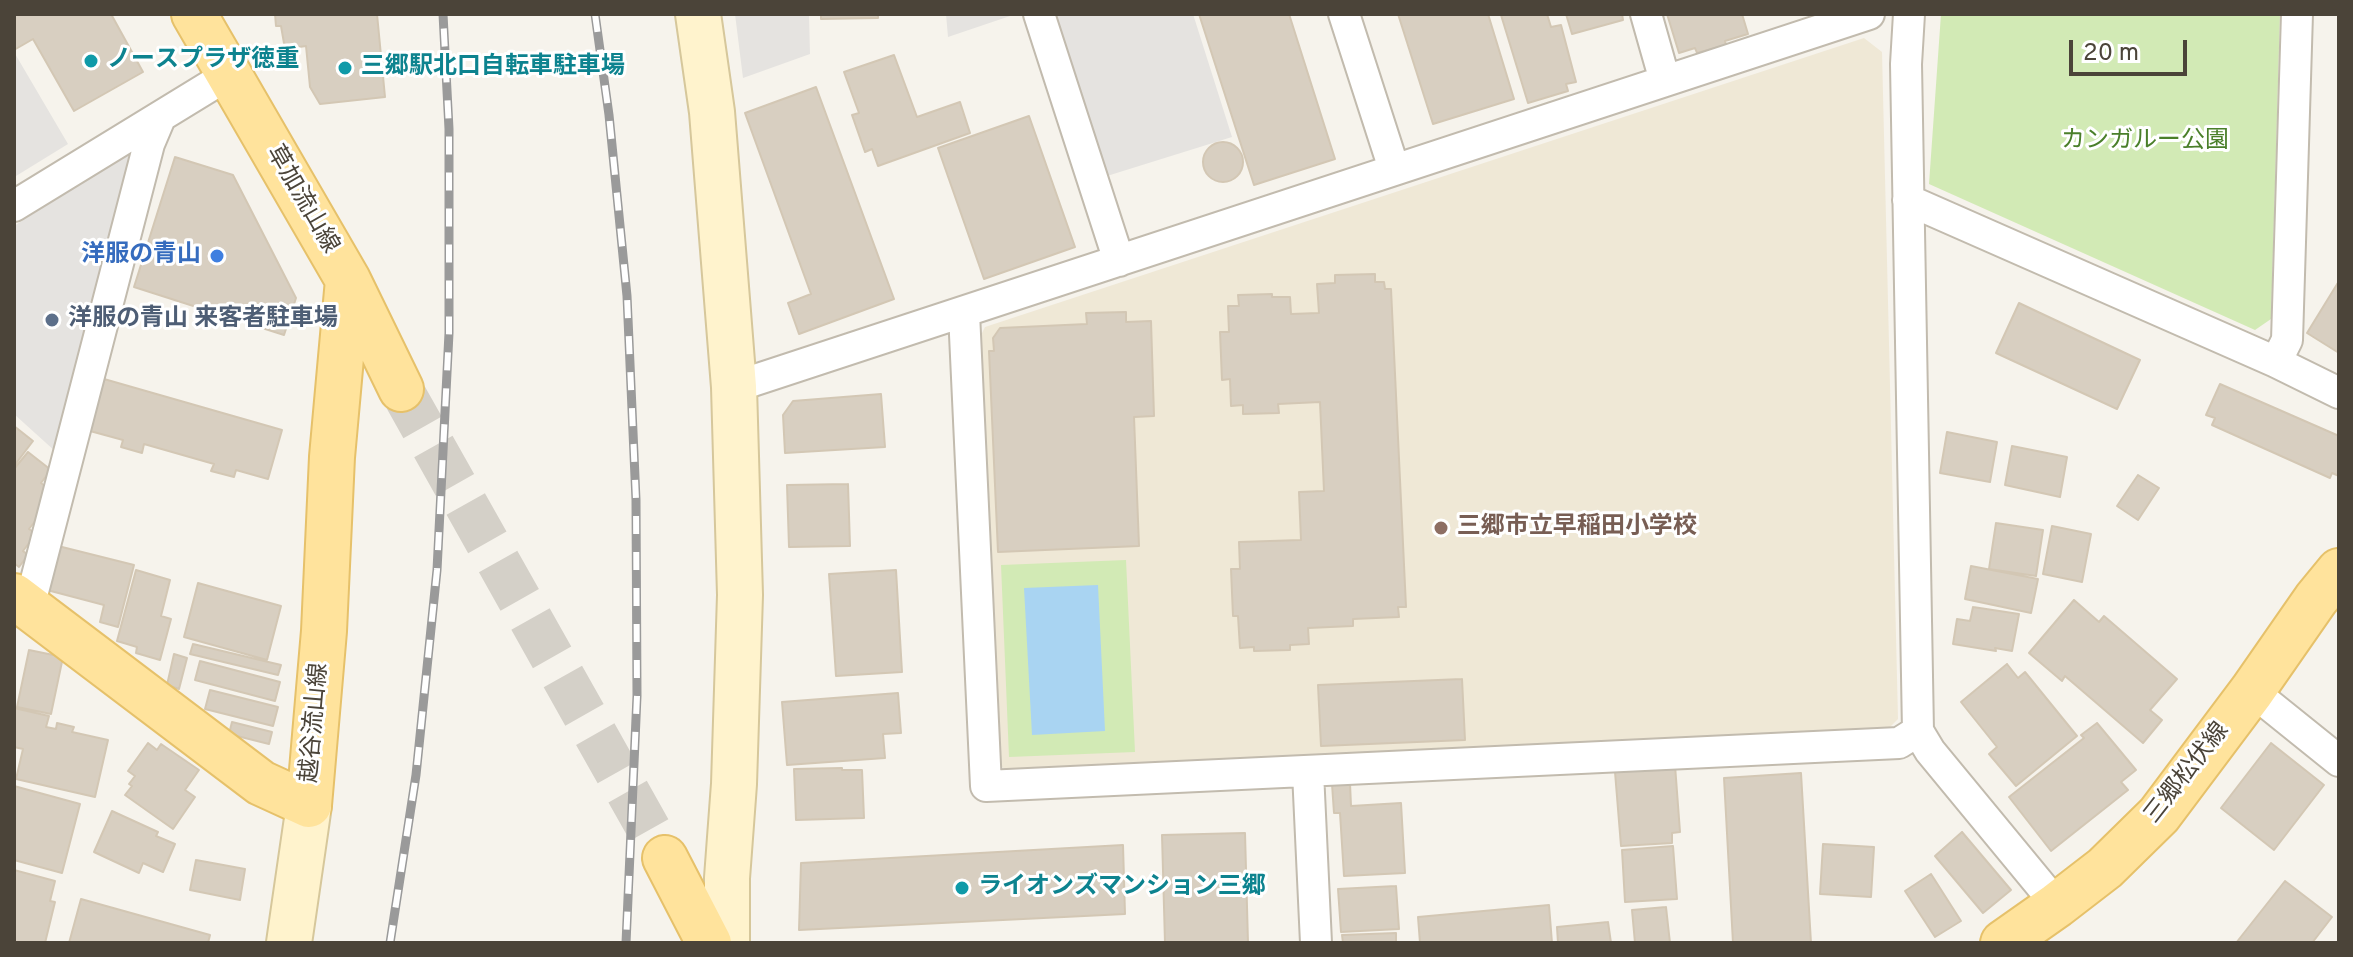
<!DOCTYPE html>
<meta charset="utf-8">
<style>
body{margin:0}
#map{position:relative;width:2353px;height:957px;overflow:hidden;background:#f6f3ec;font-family:Overpass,sans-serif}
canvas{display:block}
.frame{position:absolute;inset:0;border:16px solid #4b4439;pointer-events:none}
.scale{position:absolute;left:2069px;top:40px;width:118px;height:36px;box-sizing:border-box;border:4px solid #4b4439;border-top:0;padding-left:10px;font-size:24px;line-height:28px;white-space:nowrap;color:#4b4439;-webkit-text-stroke:6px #fff;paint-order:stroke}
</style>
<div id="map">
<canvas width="2353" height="957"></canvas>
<div class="frame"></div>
<div class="scale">20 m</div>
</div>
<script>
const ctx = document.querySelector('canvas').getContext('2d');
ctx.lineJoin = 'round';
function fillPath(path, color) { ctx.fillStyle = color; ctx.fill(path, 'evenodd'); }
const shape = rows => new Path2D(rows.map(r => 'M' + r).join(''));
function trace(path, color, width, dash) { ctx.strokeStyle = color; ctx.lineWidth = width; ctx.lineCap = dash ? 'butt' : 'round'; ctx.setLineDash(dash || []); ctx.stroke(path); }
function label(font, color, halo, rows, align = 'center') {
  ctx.font = font + ' Overpass,"Noto Sans JP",sans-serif'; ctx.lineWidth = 6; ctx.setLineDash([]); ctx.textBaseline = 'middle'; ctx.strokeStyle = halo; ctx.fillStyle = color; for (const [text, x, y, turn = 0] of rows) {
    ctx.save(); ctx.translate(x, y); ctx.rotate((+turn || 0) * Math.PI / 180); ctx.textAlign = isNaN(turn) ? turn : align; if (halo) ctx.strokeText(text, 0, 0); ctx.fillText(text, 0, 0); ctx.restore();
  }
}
fillPath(shape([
 [1864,38,1882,52,1898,719,1887,730,1008,771,997,764,980,337,985,327]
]), '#efe8d6');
fillPath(shape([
 [1941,14,2280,14,2271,319,2255,330,1929,184],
 [1126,560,1135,752,1009,757,1001,565]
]), '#d2eab5');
fillPath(shape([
 [735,14,809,14,810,54,743,78],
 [946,14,1016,14,948,37],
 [1056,14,1193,14,1232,137,1107,176],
 [14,52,68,144,16,176,14,172],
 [137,148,56,452,14,414,14,226]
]), '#e5e3e0');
fillPath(shape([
 [1098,585,1105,731,1032,735,1024,588]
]), '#a9d4f2');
const building = shape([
 [14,14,111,14,143,72,74,111,33,39,14,50,14,14],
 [275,14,377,14,385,97,320,104,310,87,306,46,285,49,281,26,276,26,275,14],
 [821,14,878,14,878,18,821,19,821,14],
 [1199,14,1289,14,1335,159,1254,185,1199,14],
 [1398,14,1488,14,1514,99,1433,124,1398,14],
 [1506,14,1547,14,1551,27,1561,25,1576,82,1566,84,1568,91,1528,103,1501,15,1506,14],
 [1566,14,1622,14,1623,20,1572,34,1566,14],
 [1667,14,1742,14,1748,34,1725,41,1726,45,1697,53,1695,48,1679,53,1667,14],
 [894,55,917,117,960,102,970,133,878,166,872,149,865,152,852,115,859,113,844,72,894,55],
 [816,87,894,299,799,334,788,303,811,294,745,113,816,87],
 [1029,116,1075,247,984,279,938,148,1029,116],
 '1203 162a20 20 0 1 1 40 0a20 20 0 1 1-40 0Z',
 [175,157,233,175,296,298,284,335,134,287,175,157],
 [1375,274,1375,282,1384,282,1385,289,1391,289,1406,607,1398,607,1399,617,1353,619,1353,626,1308,628,1309,644,1290,645,1290,650,1254,651,1254,647,1240,648,1238,616,1233,616,1231,569,1240,569,1239,542,1301,540,1299,492,1324,491,1320,402,1278,404,1279,413,1243,414,1243,405,1231,406,1230,379,1222,380,1220,332,1229,332,1228,306,1239,306,1238,295,1272,294,1272,297,1290,297,1291,314,1319,313,1317,284,1335,283,1335,275,1375,274],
 [2339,281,2339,353,2307,333,2339,281],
 [2019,303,2140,360,2117,409,1996,353,2019,303],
 [1126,312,1126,322,1151,321,1154,416,1134,417,1139,546,998,552,989,351,994,351,993,338,1000,328,1087,324,1086,313,1126,312],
 [104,379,282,430,268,479,236,470,234,477,211,471,214,464,144,444,142,453,121,447,123,440,90,431,104,379],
 [2220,384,2339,436,2339,476,2332,473,2330,478,2212,425,2215,418,2206,415,2220,384],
 [881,394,885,447,785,453,783,415,793,401,881,394],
 [14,426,33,441,14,466,14,426],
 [1947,432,1997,442,1990,482,1940,473,1947,432],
 [2012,446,2067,457,2060,497,2005,485,2012,446],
 [28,452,51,470,41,483,50,490,43,511,29,529,36,534,23,551,28,555,19,567,14,563,14,469,28,452],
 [2138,475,2159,488,2138,520,2117,506,2138,475],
 [848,484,850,546,789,547,787,485,848,484],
 [1996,523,2043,530,2036,576,1989,569,1996,523],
 [2052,526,2091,534,2082,582,2043,574,2052,526],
 [58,546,134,565,118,627,100,622,104,605,47,590,58,546],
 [1971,566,2038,579,2031,613,1965,599,1971,566],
 [136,570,170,580,161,616,171,619,160,660,136,653,137,647,117,641,136,570],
 [896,570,902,672,836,676,829,574,896,570],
 [198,583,281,606,267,660,184,637,198,583],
 [2074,600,2099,622,2104,616,2177,679,2150,710,2162,720,2143,743,2065,676,2062,681,2029,653,2074,600],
 [1973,607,2019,614,2012,651,1995,648,1996,651,1953,644,1957,619,1970,621,1973,607],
 [193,644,281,665,278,675,190,654,193,644],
 [29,650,63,657,51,714,17,707,29,650],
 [174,654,187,658,179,689,167,685,174,654],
 [200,661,280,682,275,701,195,680,200,661],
 [2007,664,2018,678,2025,672,2077,736,2016,786,1989,754,1997,747,1961,702,2007,664],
 [1462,679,1465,740,1321,746,1318,685,1462,679],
 [210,690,278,707,273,726,205,709,210,690],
 [898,693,901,733,883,734,885,758,787,765,782,702,898,693],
 [14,708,49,716,46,727,56,729,57,723,74,727,72,732,108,740,95,797,16,779,23,749,14,747,14,708],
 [232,722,272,732,269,744,229,734,232,722],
 [2097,723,2136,770,2121,782,2128,790,2051,851,2009,797,2084,738,2081,735,2097,723],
 [148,743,157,750,161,744,199,770,185,790,195,797,173,829,125,795,132,786,129,784,135,776,128,771,148,743],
 [2271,743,2324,785,2274,850,2221,808,2271,743],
 [1675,765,1680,832,1672,833,1672,843,1621,846,1615,772,1628,771,1628,768,1675,765],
 [842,768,842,770,862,770,864,818,796,820,794,769,842,768],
 [1801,773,1811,943,1733,943,1724,778,1801,773],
 [1350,783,1351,806,1401,803,1405,873,1344,876,1340,813,1334,813,1332,784,1350,783],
 [14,786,80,804,62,873,14,860,14,786],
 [112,811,158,832,156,836,175,844,163,872,143,863,139,873,94,852,112,811],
 [1962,832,2011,890,1983,913,1935,856,1962,832],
 [1245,833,1248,943,1165,943,1162,835,1245,833],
 [1823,844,1874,847,1871,897,1820,894,1823,844],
 [1123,845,1125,914,799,930,801,863,1123,845],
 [1673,846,1677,899,1625,902,1622,850,1673,846],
 [196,860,245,869,240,900,190,890,196,860],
 [14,870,55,881,50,901,55,902,45,943,14,943,14,870],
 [1931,874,1961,921,1935,937,1905,891,1931,874],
 [2285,881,2332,917,2312,943,2236,943,2285,881],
 [1396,886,1399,929,1341,932,1338,889,1396,886],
 [81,899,210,935,208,943,69,943,81,899],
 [1549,905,1552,943,1420,943,1418,917,1549,905],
 [1666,907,1670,943,1635,943,1632,910,1666,907],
 [1608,922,1611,943,1558,943,1557,927,1608,922],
 [1396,933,1396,943,1343,943,1342,935,1396,933]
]);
fillPath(building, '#d8cfc1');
trace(building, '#d3c7b4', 2);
trace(shape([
 [401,389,665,858]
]), '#d4d0c8', 44, [44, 22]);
const street = shape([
 [1039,14,1119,261],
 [1344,14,1394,169],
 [1646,14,1665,81],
 [1909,14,1906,64,1918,731,1930,751,2057,905],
 [1908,200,2276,362,2339,393],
 [14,206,228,75],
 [964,313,986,786,1899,743,1918,731],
 [2276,362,2287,340,2297,14],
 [734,387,1869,14],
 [29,607,149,144,160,118],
 [2252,691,2339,761],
 [1308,772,1316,943]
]);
const secondary = shape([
 [698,14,712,112,734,387,740,595,734,784,727,878,727,943],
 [289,943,309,805]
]);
const primary = shape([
 [194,14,348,280,401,389],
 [14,596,261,783,309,805,324,631,332,457,348,280],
 [665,858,709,943],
 [2003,943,2057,905,2105,868,2159,815,2252,691,2316,599,2339,571]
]);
trace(street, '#c2bbae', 34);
trace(secondary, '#d6c79b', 48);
trace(primary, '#e6c16a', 48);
trace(street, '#fff', 30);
trace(secondary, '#fff3cd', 44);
trace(primary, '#ffe39c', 44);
const rail = shape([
 [595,14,609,115,627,296,636,500,637,696,626,943],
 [390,943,416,775,437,570,449,333,449,129,443,14]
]);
trace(rail, '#9a9a9a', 9);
trace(rail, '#fff', 6, [18]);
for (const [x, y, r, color] of [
 [91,61,8,"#0f9aa8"],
 [345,68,8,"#0f9aa8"],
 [217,256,8,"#3f7fe0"],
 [52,320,8,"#5c6f8a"],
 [1441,528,8,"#8d6e63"],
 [962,888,8,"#0f9aa8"]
]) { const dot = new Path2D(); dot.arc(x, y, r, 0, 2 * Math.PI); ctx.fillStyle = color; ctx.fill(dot); trace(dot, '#fff', 3); }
label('bold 24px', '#0d838f', '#fff', [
 ["ノースプラザ徳重",107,61],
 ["三郷駅北口自転車駐車場",361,68],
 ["ライオンズマンション三郷",978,888]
], 'left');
label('24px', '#4a7f2a', '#fff', [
 ["カンガルー公園",2145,142]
]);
label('24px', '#4b4439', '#fff', [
 ["草加流山線",301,200,60],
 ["越谷流山線",316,723,-85],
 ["三郷松伏線",2188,774,-52]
]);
label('bold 24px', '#366cbe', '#fff', [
 ["洋服の青山",201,256]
], 'right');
label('bold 24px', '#4e5e75', '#fff', [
 ["洋服の青山 来客者駐車場",68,320]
], 'left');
label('bold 24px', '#785e54', '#fff', [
 ["三郷市立早稲田小学校",1457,528]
], 'left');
</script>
